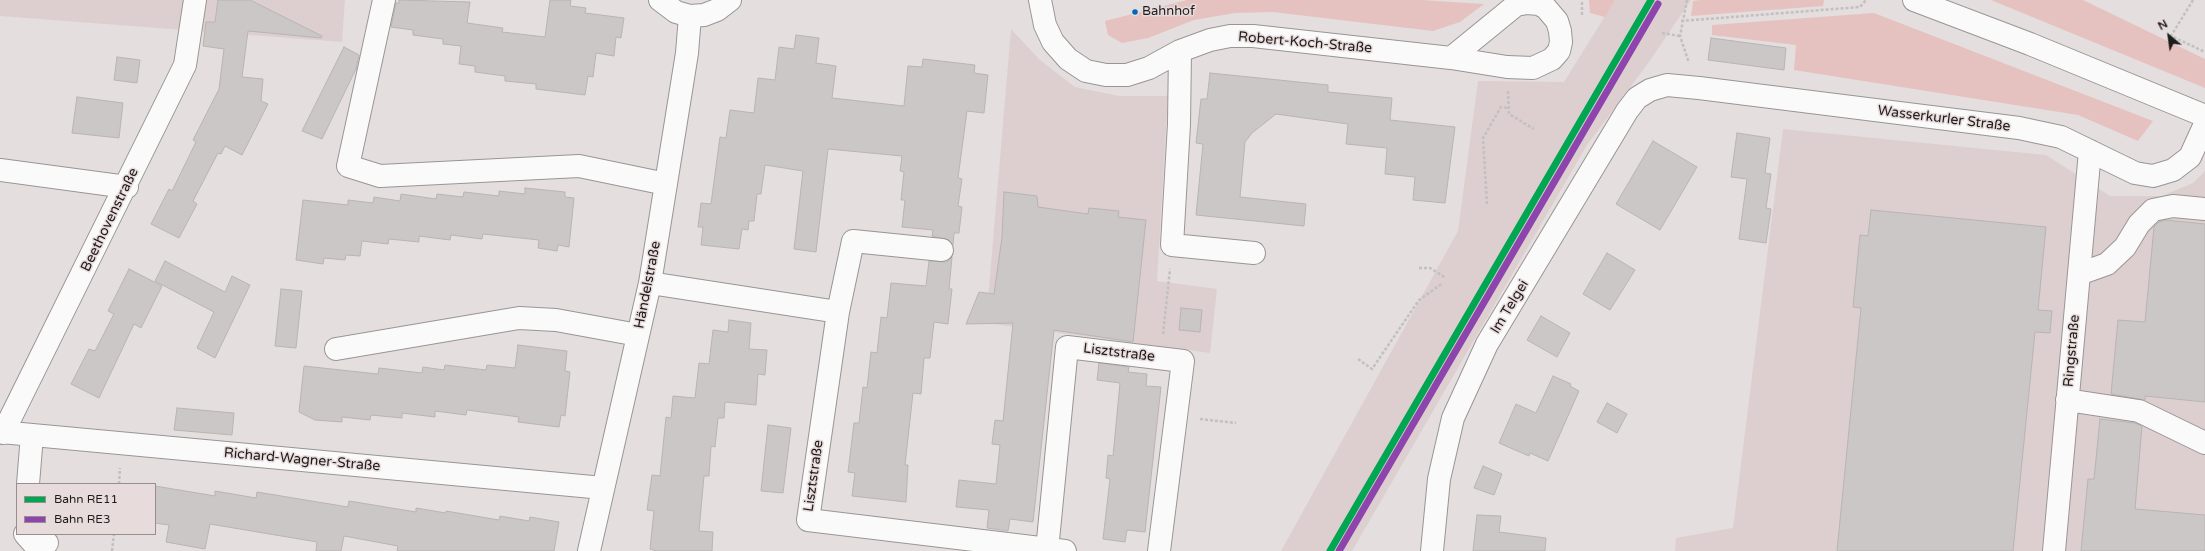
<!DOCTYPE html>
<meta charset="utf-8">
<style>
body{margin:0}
#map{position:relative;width:2205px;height:551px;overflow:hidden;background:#e4dede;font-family:"Varela Round",sans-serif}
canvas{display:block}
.legend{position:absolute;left:16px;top:483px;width:140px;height:52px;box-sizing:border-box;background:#e7dcdb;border:1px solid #978f8e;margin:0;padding:5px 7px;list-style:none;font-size:12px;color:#1f1b1b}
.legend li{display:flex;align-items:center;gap:8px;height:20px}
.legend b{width:20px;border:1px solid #978f8e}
.north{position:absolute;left:2149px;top:16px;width:40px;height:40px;-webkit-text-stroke:3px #e7dcdb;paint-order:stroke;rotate:331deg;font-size:11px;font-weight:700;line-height:16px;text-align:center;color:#1f1b1b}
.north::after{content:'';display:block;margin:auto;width:14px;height:18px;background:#1f1b1b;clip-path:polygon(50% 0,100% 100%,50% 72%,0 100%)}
</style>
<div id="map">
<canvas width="2205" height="551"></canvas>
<ul class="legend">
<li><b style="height:5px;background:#00a651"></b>Bahn RE11</li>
<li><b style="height:5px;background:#8e44ad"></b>Bahn RE3</li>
</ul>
<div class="north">N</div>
</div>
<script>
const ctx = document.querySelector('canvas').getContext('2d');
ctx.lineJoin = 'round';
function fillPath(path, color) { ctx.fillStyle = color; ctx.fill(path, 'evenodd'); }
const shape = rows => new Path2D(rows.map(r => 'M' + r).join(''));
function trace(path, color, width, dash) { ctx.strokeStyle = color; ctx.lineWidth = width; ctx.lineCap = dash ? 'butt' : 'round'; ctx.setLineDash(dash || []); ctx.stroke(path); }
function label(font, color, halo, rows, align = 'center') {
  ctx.font = font + ' "Varela Round",sans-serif'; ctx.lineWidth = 3; ctx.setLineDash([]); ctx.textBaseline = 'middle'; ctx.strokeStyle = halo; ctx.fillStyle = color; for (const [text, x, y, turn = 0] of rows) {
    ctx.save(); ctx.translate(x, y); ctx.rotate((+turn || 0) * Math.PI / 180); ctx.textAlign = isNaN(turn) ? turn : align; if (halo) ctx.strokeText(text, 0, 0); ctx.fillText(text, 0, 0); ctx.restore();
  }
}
fillPath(shape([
 [0,0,345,0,342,42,0,16],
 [1615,0,1691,0,1649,62,1587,145,1352,551,1281,551,1458,231,1478,81,1564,82],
 [1011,29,1040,60,1075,87,1119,96,1168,96,1157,281,1217,289,1210,353,986,323],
 [1783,129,2046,155,2110,196,2162,196,2193,183,2205,171,2205,551,1675,551,1676,538,1733,528]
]), '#ddcfcf');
fillPath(shape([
 [1187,0,1421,0,1484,4,1460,22,1433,31,1273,12,1235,13,1194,20,1148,38,1122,43,1108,35,1105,21],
 [1589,0,1615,0,1605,17,1590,13],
 [1700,0,1824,0,1823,6,1691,16,1693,1],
 [1991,0,2083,0,2205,59,2205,88],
 [1874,13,2153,121,2138,141,2078,115,1794,70,1796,45,1712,35,1712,25]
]), '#e5c2bf');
const building = shape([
 [218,0,250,0,322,36,321,38,248,31,242,77,263,79,261,101,268,104,242,155,225,146,221,154,218,153,193,201,197,204,179,238,151,224,169,189,172,191,196,142,193,140,219,89,224,49,203,46,206,22,215,22,218,0],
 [399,0,470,2,467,23,503,28,502,32,545,37,550,0,571,0,570,6,586,8,585,13,624,18,621,38,616,37,614,56,596,53,593,77,588,76,585,95,536,89,536,84,505,81,505,76,475,72,475,66,459,64,461,46,443,44,443,39,413,35,413,30,391,27,396,3,399,3,399,0],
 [796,35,819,38,816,63,836,66,832,98,904,106,908,66,922,67,923,59,975,65,974,73,988,75,984,113,967,111,958,178,962,179,958,206,962,207,959,233,954,233,953,245,949,240,932,236,933,230,902,227,905,200,901,200,904,172,900,171,902,156,828,149,816,252,794,249,803,171,765,165,761,194,757,194,754,221,749,221,748,230,742,229,739,249,701,245,703,227,698,227,701,203,711,204,720,137,726,138,730,110,754,113,758,78,775,80,779,47,794,49,796,35],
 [1711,38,1786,48,1784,70,1708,60,1711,38],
 [344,47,359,55,356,69,322,139,302,131,344,47],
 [117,57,140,60,137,83,114,80,117,57],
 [1210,73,1328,85,1328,92,1392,98,1390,120,1455,127,1445,203,1413,200,1415,177,1385,174,1387,148,1346,144,1348,124,1276,114,1252,133,1245,142,1240,197,1306,204,1304,226,1196,215,1203,144,1196,143,1201,99,1207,99,1210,73],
 [77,97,123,103,119,138,72,133,77,97],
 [1737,133,1770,138,1765,173,1771,174,1766,208,1771,209,1766,243,1739,239,1747,179,1731,177,1737,133],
 [1653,141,1697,167,1660,230,1616,204,1653,141],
 [525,188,565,192,565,197,574,198,569,247,558,245,557,251,538,248,539,240,483,234,482,239,451,235,450,240,419,236,419,242,389,239,388,244,362,241,360,256,346,255,345,260,324,258,323,264,296,260,303,200,348,205,348,200,373,203,374,197,400,201,401,194,436,199,437,194,463,197,464,192,499,196,499,191,525,194,525,188],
 [1004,192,1037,196,1038,207,1088,214,1089,208,1119,211,1118,217,1146,220,1133,342,1054,330,1033,522,1010,519,1008,531,987,528,989,510,956,507,959,480,996,484,1000,445,992,444,995,420,1003,421,1013,323,966,324,979,292,994,294,1002,237,1004,192],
 [1871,210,2046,227,2038,310,2052,311,2050,333,2035,332,2013,551,1837,551,1861,308,1853,307,1860,235,1868,236,1871,210],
 [2165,220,2205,224,2205,402,2145,396,2145,400,2111,394,2118,320,2145,322,2154,227,2159,222,2165,220],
 [1607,253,1635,270,1610,310,1583,294,1607,253],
 [952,257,949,289,952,289,948,324,934,322,930,358,924,358,921,394,913,393,905,465,908,465,906,502,852,496,855,473,848,472,854,423,859,423,863,387,867,388,871,352,877,353,881,317,887,318,891,283,926,286,929,261,947,262,952,257],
 [165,261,225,292,232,276,250,285,215,358,197,348,214,312,155,281,165,261],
 [129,269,162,286,141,328,134,324,99,398,71,384,89,349,95,351,114,314,108,311,129,269],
 [281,289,302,291,296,348,275,346,281,289],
 [1181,308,1202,310,1200,332,1179,330,1181,308],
 [1541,316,1570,333,1557,357,1527,340,1541,316],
 [729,320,751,323,749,349,767,350,765,375,758,374,756,405,725,402,724,418,718,418,715,447,711,446,709,476,704,476,699,531,713,532,712,551,656,551,650,549,654,511,647,510,652,475,660,476,666,417,671,418,673,396,695,398,699,363,709,364,713,330,728,332,729,320],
 [518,345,567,351,565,371,570,372,565,416,561,415,559,427,518,422,519,417,467,410,466,415,435,411,435,417,402,413,402,418,371,415,370,420,342,417,342,422,315,420,299,412,304,366,378,374,379,368,422,373,423,367,444,370,445,365,486,370,487,365,515,368,518,345],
 [1099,363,1129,367,1128,372,1147,374,1146,386,1161,387,1145,532,1127,530,1125,542,1103,539,1110,479,1106,478,1108,455,1113,456,1120,383,1097,380,1099,363],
 [1553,376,1571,384,1570,386,1579,391,1548,461,1530,453,1529,456,1499,443,1516,404,1536,413,1553,376],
 [1607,403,1627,414,1617,433,1597,422,1607,403],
 [177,408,234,413,232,435,174,430,177,408],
 [2100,419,2135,423,2142,426,2135,509,2205,515,2205,551,2081,551,2088,479,2094,479,2100,419],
 [768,425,791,428,783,493,761,491,768,425],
 [1483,466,1502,474,1494,495,1474,488,1483,466],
 [155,486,215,496,215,491,256,498,257,492,348,507,349,501,416,512,416,508,446,513,446,511,499,520,500,516,529,521,530,517,559,522,554,551,397,551,398,546,344,536,341,551,316,551,317,542,210,524,205,549,166,542,169,525,155,523,155,486],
 [1477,515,1501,516,1499,532,1546,538,1545,551,1473,551,1477,515]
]);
fillPath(building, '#cbc7c7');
trace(building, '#b9b4b4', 1);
const minor = shape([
 [384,0,348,166,380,176,579,166,666,184],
 [1040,0,1045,25,1053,42,1068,59,1086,71,1106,75,1127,75,1149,68,1180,51,1210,40,1230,36,1253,36,1451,58,1507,67,1533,68,1552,59,1559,51,1561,42,1560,31,1557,21,1546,8,1539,4,1527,3,1516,5,1451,58],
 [1180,51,1179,124,1172,245,1254,253],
 [0,170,127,187],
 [2079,274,2107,264,2125,247,2139,224,2153,210,2173,206,2205,209],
 [650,283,838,312,808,520,1065,551],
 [838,312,853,241,942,250],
 [336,349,519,318,556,320,638,335],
 [2067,400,2139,411,2205,443],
 [0,432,603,488],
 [3,433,185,65,195,0],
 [28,484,32,435],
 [25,534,33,543,47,543],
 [1047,550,1067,347,1183,361,1159,551],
 [589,551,650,283,687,53,690,16],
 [1432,551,1439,479,1453,418,1487,344,1627,111,1637,98,1650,90,1667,85,1699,88,2019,128,2061,137,2135,173,2153,176,2173,170,2190,157,2205,124],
 [2054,551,2090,151]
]);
const major = shape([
 [660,0,676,12,690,16,704,15,717,10,730,0],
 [1914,0,2030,44,2205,116]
]);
trace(minor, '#9a9595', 24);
trace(major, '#9a9595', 24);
trace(shape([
 [1687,0,1680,36,1689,63],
 [2193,0,2171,36,2205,52],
 [1582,15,1582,0],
 [1681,21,1860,7,1866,0],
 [1662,33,1680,36],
 [1508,91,1509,114,1534,129],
 [1487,204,1483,138,1501,107,1509,108],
 [1419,268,1430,268,1446,278],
 [1163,334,1170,269],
 [1358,359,1372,369,1419,300,1443,283],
 [1200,419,1236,423],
 [119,484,120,468],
 [112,551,114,534]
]), '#c2c0c0', 2.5, [3, 2]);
trace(minor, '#fbfafa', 22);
trace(major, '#fbfafa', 22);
trace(shape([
 [1330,551,1651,0]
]), '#00a651', 7);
trace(shape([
 [1339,551,1658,4]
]), '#8e44ad', 7);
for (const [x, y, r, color] of [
 [1135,12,3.5,"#0065bd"]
]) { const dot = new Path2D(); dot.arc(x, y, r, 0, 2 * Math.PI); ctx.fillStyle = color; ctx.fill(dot); trace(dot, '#e7dcdb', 1.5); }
label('13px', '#1f1b1b', '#e7dcdb', [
 ["Bahnhof",1142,12]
], 'left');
label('14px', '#1f1b1b', '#e7dcdb', [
 ["Robert-Koch-Straße",1305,43,5],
 ["Wasserkurler Straße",1944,119,7],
 ["Beethovenstraße",110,220,-64],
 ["Händelstraße",648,285,-79],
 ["Im Telgei",1510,307,-59],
 ["Ringstraße",2072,351,-85],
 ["Lisztstraße",1119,353,7],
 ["Richard-Wagner-Straße",302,460,5],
 ["Lisztstraße",814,476,-82]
]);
</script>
